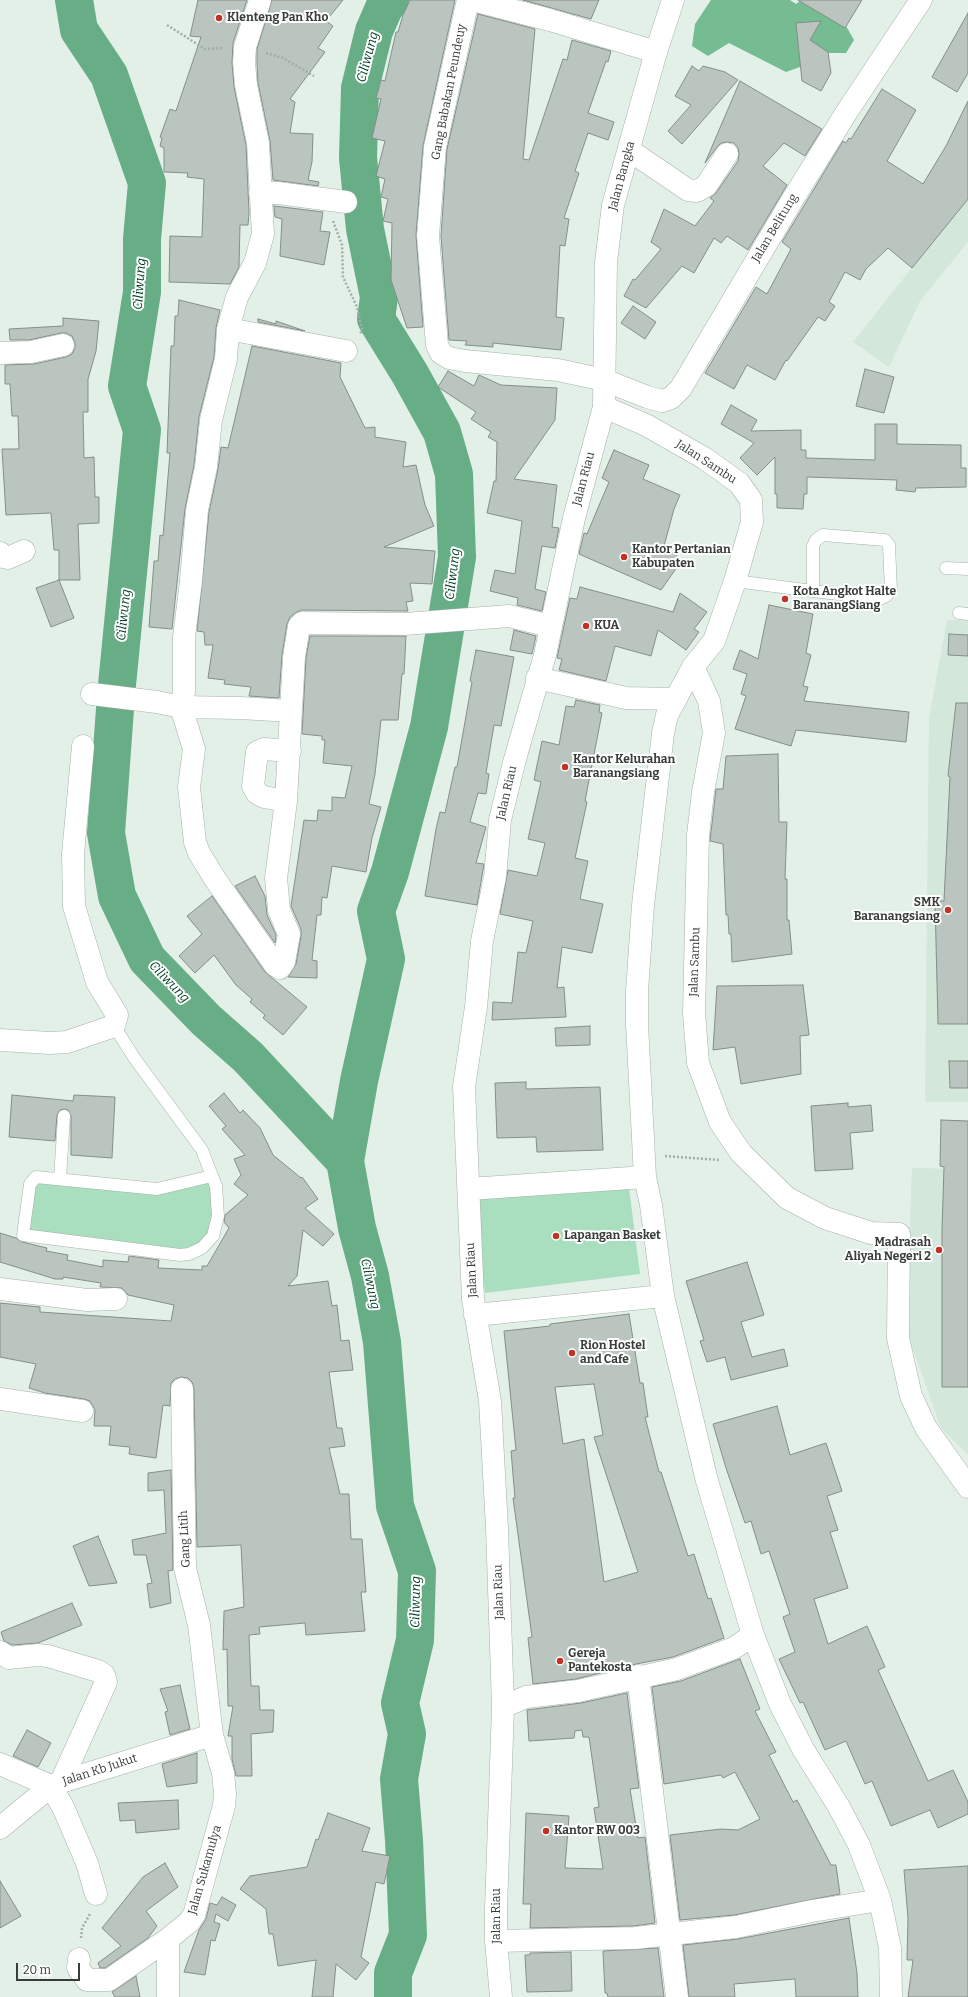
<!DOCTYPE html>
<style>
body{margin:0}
#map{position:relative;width:968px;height:1997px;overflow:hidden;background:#e3f0e8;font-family:Bitter,serif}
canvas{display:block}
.scale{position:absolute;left:16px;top:1963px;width:64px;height:18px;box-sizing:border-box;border:2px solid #383d3a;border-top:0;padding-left:5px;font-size:12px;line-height:14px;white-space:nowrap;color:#383d3a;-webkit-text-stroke:3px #fff;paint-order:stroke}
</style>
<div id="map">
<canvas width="968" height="1997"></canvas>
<div class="scale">20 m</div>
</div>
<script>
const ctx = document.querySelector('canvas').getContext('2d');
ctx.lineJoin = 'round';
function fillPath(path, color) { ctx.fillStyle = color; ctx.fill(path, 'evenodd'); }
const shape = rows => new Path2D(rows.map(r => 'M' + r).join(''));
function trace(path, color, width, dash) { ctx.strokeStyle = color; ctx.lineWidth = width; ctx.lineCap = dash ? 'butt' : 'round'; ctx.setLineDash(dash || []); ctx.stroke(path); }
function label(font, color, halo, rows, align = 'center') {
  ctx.font = font + ' Bitter,serif'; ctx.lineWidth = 4; ctx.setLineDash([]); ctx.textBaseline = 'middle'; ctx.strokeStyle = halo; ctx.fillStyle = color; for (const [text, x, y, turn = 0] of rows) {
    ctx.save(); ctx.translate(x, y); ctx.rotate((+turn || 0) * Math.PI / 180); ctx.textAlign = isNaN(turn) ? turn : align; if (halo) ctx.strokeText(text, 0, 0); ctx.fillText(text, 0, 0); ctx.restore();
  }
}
fillPath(shape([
 [968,197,968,242,920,301,889,367,853,342],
 [947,620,968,620,968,1102,925,1102,929,718],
 [912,1168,968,1169,968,1455,941,1428,906,1330]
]), '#d3e7da');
fillPath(shape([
 [212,1176,213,1236,189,1254,23,1235,32,1180,157,1189],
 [628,1180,640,1274,485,1293,473,1198]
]), '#a9debe');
fillPath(shape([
 [711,0,790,0,796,4,801,0,812,0,846,26,854,40,846,53,818,53,800,67,786,72,729,43,708,56,692,46,695,24]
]), '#76bc93');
trace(shape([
 [74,0,79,30,109,75,147,183,142,239,142,292,127,386,142,430,116,695,106,833,117,896,147,959,206,1020,248,1057,345,1161],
 [390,0,384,8,374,31,360,88,358,158,365,229,379,297,376,319,410,374,442,432,454,474,457,557,429,727,390,872,376,911,386,959,359,1081,345,1161,357,1228,370,1276,382,1342,395,1506,417,1571,415,1640,400,1703,407,1734,399,1779,404,1840,408,1935,393,1973,393,1997]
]), '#67ae86', 38);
const building = shape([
 [198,0,247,0,233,43,232,62,234,87,246,145,249,213,248,225,240,225,239,267,230,284,169,282,170,236,202,237,204,179,187,177,188,173,164,172,164,148,160,146,162,138,160,137,170,109,176,111,201,37,190,36,198,0],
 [272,0,343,0,326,21,333,26,318,48,325,52,290,99,295,102,290,133,313,134,312,162,308,180,319,182,318,186,273,180,270,141,258,83,257,63,257,49,272,0],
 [410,0,455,0,423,146,416,235,423,327,407,328,391,280,392,223,383,221,388,199,381,197,385,179,376,176,385,141,372,138,381,99,376,98,381,80,385,81,396,32,398,32,403,15,410,0],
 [523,0,599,0,591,19,523,0],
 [798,0,862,0,845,28,798,0],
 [968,13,968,73,957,92,932,77,968,13],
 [478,14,535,29,523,159,529,160,563,59,567,60,572,40,611,51,608,62,606,61,588,113,614,122,608,140,588,133,575,171,579,173,564,218,569,219,565,246,560,245,556,317,564,318,561,350,493,343,493,347,465,345,467,341,449,340,441,236,447,149,478,14],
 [821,21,810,40,828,52,831,73,821,91,802,81,796,23,821,21],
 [692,66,699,71,703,66,725,72,738,80,682,144,668,131,691,105,675,96,692,66],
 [740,81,822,129,805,156,784,143,763,166,787,185,748,250,727,236,721,243,714,238,694,273,682,266,646,308,624,296,633,279,635,280,661,249,651,242,664,209,695,226,714,201,710,198,716,193,738,161,739,154,738,148,734,143,727,142,721,143,717,147,705,163,740,81],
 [882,89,916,110,887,161,923,184,946,146,968,101,968,199,912,268,888,248,866,269,860,280,845,272,829,302,835,306,825,321,818,317,787,361,786,360,775,380,747,365,734,389,705,373,756,287,767,294,791,249,782,242,843,141,846,143,849,138,851,139,882,89],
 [274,206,323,212,320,231,330,232,324,265,280,256,282,219,275,217,274,206],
 [179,300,220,310,216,328,214,357,199,417,194,465,185,509,172,629,149,627,154,561,158,561,160,535,163,536,170,453,167,453,171,346,174,346,175,316,178,316,179,300],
 [633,306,656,322,645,339,621,323,633,306],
 [63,318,99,321,96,351,88,379,88,412,83,412,84,458,94,457,95,497,99,497,99,523,78,524,80,580,59,580,59,550,54,550,51,513,6,515,2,449,19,449,18,416,12,416,10,384,5,384,5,365,34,364,66,357,72,354,75,348,75,343,72,336,66,333,61,333,29,340,10,340,9,329,63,326,63,318],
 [258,319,276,324,276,321,305,331,258,322,258,319],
 [252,346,341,363,340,377,365,428,375,427,375,437,406,442,403,467,416,465,425,505,434,526,384,547,435,551,432,584,410,583,413,601,406,602,408,611,302,610,297,612,290,617,287,624,282,655,279,698,249,696,251,687,224,684,225,680,208,678,213,645,205,645,204,632,197,631,209,512,218,469,221,447,228,448,252,346],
 [865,369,894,377,884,413,856,406,865,369],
 [448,371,474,386,479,375,501,385,557,388,555,420,514,479,557,485,552,527,559,528,555,548,542,546,535,589,546,592,542,611,517,605,518,598,490,591,495,570,515,574,522,521,487,513,494,481,496,481,497,442,488,437,491,432,471,419,476,412,438,387,448,371],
 [731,405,757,420,751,431,801,430,801,450,806,450,806,458,875,460,875,424,897,424,897,444,961,445,961,468,966,468,966,487,916,488,915,492,896,490,897,480,807,477,807,494,804,494,803,509,777,508,777,494,775,494,775,457,757,475,740,458,754,443,721,424,731,405],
 [614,450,649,465,643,479,680,495,674,509,664,546,682,560,661,590,579,554,584,533,587,534,609,482,602,478,614,450],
 [59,580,74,618,51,627,36,588,59,580],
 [580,587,673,612,680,593,707,612,694,629,699,632,686,650,658,630,651,656,615,646,606,681,559,670,562,659,557,658,570,598,577,599,580,587],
 [769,605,813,614,806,653,811,655,803,686,808,687,804,701,909,712,906,742,796,730,791,746,735,729,746,696,741,694,747,674,733,669,740,650,758,659,769,605],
 [514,630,536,636,532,654,510,650,514,630],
 [949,634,968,635,968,656,948,655,949,634],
 [310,636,406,636,404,674,402,674,398,720,381,720,375,774,369,804,381,807,372,838,366,872,332,866,327,898,322,897,321,915,317,915,312,960,317,961,317,978,288,977,296,964,301,936,301,929,291,906,304,820,317,821,318,810,332,811,332,797,345,798,352,766,323,763,325,740,322,740,322,736,302,734,306,658,310,636],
 [476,650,514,657,501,726,494,725,486,773,489,774,486,794,478,793,470,822,486,827,476,863,484,864,477,905,425,896,436,829,440,812,445,813,455,767,457,767,472,682,470,681,476,650],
 [576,700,600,705,599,712,602,713,585,801,587,802,575,858,588,861,580,899,603,904,592,953,562,947,557,988,564,987,566,1017,492,1020,493,1002,512,1003,518,952,526,953,533,921,500,914,508,870,537,876,545,843,528,839,541,782,534,780,542,741,559,745,566,706,574,707,576,700],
 [956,703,968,703,968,1024,938,1024,935,901,944,901,950,777,948,776,956,703],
 [778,754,779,822,787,822,785,879,787,879,787,920,789,920,792,954,732,962,731,934,729,934,728,915,726,915,723,844,710,841,716,789,723,789,726,756,778,754],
 [255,876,265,896,267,915,276,935,275,943,235,886,255,876],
 [212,896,265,972,307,1007,283,1035,263,1018,265,1015,250,1002,252,999,236,985,214,955,195,973,179,956,202,934,187,916,212,896],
 [803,985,809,1035,800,1036,801,1074,741,1084,735,1047,713,1050,717,986,803,985],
 [590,1026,590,1045,556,1046,555,1028,590,1026],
 [949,1061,968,1061,968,1088,950,1088,949,1061],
 [526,1082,526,1089,600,1087,603,1150,537,1152,536,1137,497,1138,495,1083,526,1082],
 [224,1093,240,1113,243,1110,260,1128,273,1155,301,1178,302,1177,318,1199,305,1208,334,1234,323,1246,303,1230,297,1276,288,1286,328,1281,332,1306,337,1305,341,1341,349,1340,353,1370,329,1372,337,1428,342,1428,345,1446,329,1448,340,1494,349,1494,351,1539,362,1539,366,1592,361,1592,365,1631,306,1635,305,1623,259,1627,260,1634,249,1635,251,1686,259,1686,260,1710,274,1710,273,1732,251,1734,252,1776,236,1776,232,1759,232,1736,228,1736,233,1706,228,1706,227,1649,223,1650,224,1611,244,1607,241,1545,197,1547,194,1389,192,1382,188,1378,181,1377,175,1379,171,1383,170,1406,163,1405,156,1458,129,1454,130,1447,109,1445,111,1426,94,1426,95,1410,90,1401,84,1399,45,1393,29,1388,36,1364,0,1357,0,1303,40,1307,40,1312,171,1321,174,1305,128,1295,122,1288,100,1287,101,1283,63,1277,63,1279,55,1279,0,1262,0,1233,16,1238,22,1242,47,1248,46,1251,68,1255,67,1260,103,1267,103,1260,128,1262,129,1256,159,1260,158,1268,202,1270,202,1266,207,1266,229,1228,224,1222,225,1215,248,1195,234,1184,241,1175,234,1159,245,1155,222,1129,226,1126,209,1106,224,1093],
 [12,1095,73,1101,74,1095,115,1097,112,1158,71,1155,71,1116,68,1110,65,1109,60,1110,57,1115,55,1141,9,1137,12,1095],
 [848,1103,848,1107,871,1105,873,1131,850,1133,853,1169,815,1171,811,1106,848,1103],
 [941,1120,968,1121,968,1387,942,1387,942,1230,944,1167,940,1166,941,1120],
 [747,1262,764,1315,741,1322,752,1357,784,1349,788,1366,731,1380,725,1357,707,1362,700,1341,704,1340,686,1281,747,1262],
 [629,1314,640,1383,643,1383,648,1417,645,1417,659,1472,661,1472,688,1556,694,1554,708,1599,711,1598,724,1638,673,1657,636,1664,576,1679,533,1684,528,1638,532,1637,513,1498,515,1498,511,1451,516,1450,504,1331,550,1326,550,1324,629,1314],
 [594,1384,603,1435,594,1437,638,1572,604,1582,584,1439,563,1444,555,1387,594,1384],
 [777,1406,790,1455,826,1443,842,1491,827,1496,838,1530,830,1532,848,1588,814,1599,828,1644,867,1626,885,1667,878,1670,928,1781,953,1770,968,1802,968,1814,938,1828,930,1810,891,1826,872,1781,865,1784,846,1741,825,1750,803,1702,800,1703,779,1659,795,1652,783,1617,790,1614,769,1551,761,1554,751,1521,745,1523,726,1468,713,1424,777,1406],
 [171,1470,173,1570,168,1571,171,1603,150,1608,147,1584,152,1583,146,1555,134,1555,132,1540,166,1533,164,1490,148,1491,148,1473,171,1470],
 [98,1536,117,1583,89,1586,73,1546,98,1536],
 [72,1603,82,1625,38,1643,12,1645,4,1641,1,1632,72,1603],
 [740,1659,760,1709,755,1711,776,1752,769,1755,793,1802,797,1800,831,1865,836,1865,840,1894,734,1915,680,1920,670,1835,721,1829,738,1830,760,1819,735,1772,723,1778,721,1775,664,1784,652,1687,681,1681,740,1659],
 [180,1685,190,1729,170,1735,165,1712,168,1711,160,1689,180,1685],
 [627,1693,639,1788,630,1789,638,1838,645,1837,655,1923,634,1926,530,1928,531,1904,523,1904,526,1813,569,1816,565,1868,603,1869,594,1808,599,1807,589,1737,583,1737,582,1730,575,1731,574,1738,529,1741,527,1710,581,1703,627,1693],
 [27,1730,51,1743,38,1767,13,1756,27,1730],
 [197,1753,197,1783,167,1787,162,1764,197,1753],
 [178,1800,179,1829,136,1833,135,1820,120,1821,118,1803,178,1800],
 [328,1813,370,1828,362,1851,390,1856,384,1884,376,1882,361,1957,369,1963,356,1980,336,1964,333,1997,312,1997,316,1960,278,1966,273,1934,269,1934,266,1909,240,1889,250,1876,307,1867,316,1839,318,1840,328,1813],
 [165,1863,178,1887,146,1911,157,1926,148,1938,105,1968,100,1968,98,1963,121,1946,102,1928,143,1877,165,1863],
 [968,1866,968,1997,908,1997,913,1960,907,1960,908,1918,904,1870,968,1866],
 [0,1881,21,1916,0,1928,0,1881],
 [222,1897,236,1905,228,1921,216,1914,214,1922,220,1924,215,1941,211,1940,205,1975,184,1972,199,1930,206,1919,210,1903,217,1905,222,1897],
 [849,1918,857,1973,858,1997,796,1997,795,1979,734,1984,735,1997,689,1997,683,1945,738,1939,849,1918],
 [658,1948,664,1997,608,1997,607,1993,605,1993,603,1951,658,1948],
 [571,1952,572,1991,527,1992,525,1955,530,1955,530,1953,571,1952],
 [136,1976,140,1997,115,1997,112,1992,136,1976]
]);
fillPath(building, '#b9c5be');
trace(building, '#838f87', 1);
const service = shape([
 [946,568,968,569],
 [735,581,813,591,880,599,886,596,891,591,889,545,885,540,823,535,816,540,813,546,813,591],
 [959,613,968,614],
 [114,1026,135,1059,202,1150,212,1176,157,1189,36,1177,30,1184,23,1235,180,1255,189,1254,202,1248,213,1236,218,1216,216,1186,212,1176],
 [60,1179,64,1116]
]);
const minor = shape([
 [260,0,245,47,244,63,246,85,258,143,263,234,255,263,237,297,228,329,226,359,211,420,206,467,197,510,191,581,184,637,184,692,181,707,194,749,189,787,195,842,199,853,215,879,275,965,280,968,284,962,289,934,279,910,276,878,286,801,294,657,299,626,302,623,405,624,509,616,550,626],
 [468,0,435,147,428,236,437,345,441,353,449,358,465,361,558,370,604,380,647,397,662,401,671,398,681,388,794,197,846,113,921,0],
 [473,0,550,20,656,52],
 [629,150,688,190,697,191,706,186,727,154],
 [260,193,278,193,346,202],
 [228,329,346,351],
 [0,353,31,352,63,345],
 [0,553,3,557,8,558,24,551],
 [693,667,667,715,663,733,643,905,637,991,637,1024,645,1177,651,1205,663,1296,707,1481,753,1635,780,1704,803,1749,839,1807,859,1845,880,1900,890,1948,891,1997],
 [537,678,626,698,676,699],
 [92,694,157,702,181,707,240,708,291,711],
 [286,801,264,797,257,793,253,786,257,752,264,749,290,751],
 [0,1040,50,1043,67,1042,114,1026,117,1015,97,982,74,906,73,854,83,746],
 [469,1189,645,1177],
 [0,1289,87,1300,116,1299],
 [475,1315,663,1296],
 [0,1399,82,1411],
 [0,1652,9,1658,37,1655,48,1656,98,1671,104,1675,106,1682,61,1782],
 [638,1676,677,1997],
 [503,1707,526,1697,578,1691,677,1669,734,1648,753,1635],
 [0,1764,51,1786,63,1807,87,1863,96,1894],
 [0,1828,51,1786,61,1782,212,1735],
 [496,1941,635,1938,736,1927,812,1911,880,1900],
 [79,1959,78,1968,87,1980,109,1980,168,1939,189,1922,194,1915,224,1806,225,1794,223,1773,212,1735,199,1625,185,1568,182,1389],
 [168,1997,168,1939],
 [501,1997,496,1941,496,1909,503,1707,497,1528,490,1401,473,1299,464,1087,476,1007,482,941,495,877,500,820,515,759,545,655,574,518,604,407]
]);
const tertiary = shape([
 [673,0,656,52,613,205,606,262,604,407,646,425,704,458,739,483,751,500,752,522,735,581,714,641,693,667,709,701,714,733,703,792,698,835,694,1013,698,1063,720,1122,741,1153,787,1198,825,1218,871,1233,899,1234,898,1338,911,1396,926,1428,968,1487]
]);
trace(service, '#a5b1a9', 13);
trace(minor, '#a5b1a9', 23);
trace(tertiary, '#a5b1a9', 23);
trace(shape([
 [167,25,205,49,224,48],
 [266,53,283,58,314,76],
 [333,221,342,245,343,277,357,307,362,329,360,335],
 [665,1156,720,1160],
 [81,1938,82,1928,90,1914]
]), '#a3ada7', 2.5, [2, 2]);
trace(service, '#fff', 12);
trace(minor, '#fff', 22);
trace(tertiary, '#fff', 22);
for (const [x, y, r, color] of [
 [219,18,4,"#bf3225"],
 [624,557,4,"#bf3225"],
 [785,599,4,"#bf3225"],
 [586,626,4,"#bf3225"],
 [565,767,4,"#bf3225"],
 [948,910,4,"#bf3225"],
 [556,1236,4,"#bf3225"],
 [939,1250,4,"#bf3225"],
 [572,1353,4,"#bf3225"],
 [560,1661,4,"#bf3225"],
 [546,1831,4,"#bf3225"]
]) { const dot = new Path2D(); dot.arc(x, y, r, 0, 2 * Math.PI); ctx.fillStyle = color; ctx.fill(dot); trace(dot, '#fff', 1.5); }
label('bold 12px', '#383d3a', '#fff', [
 ["Klenteng Pan Kho",227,18],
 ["Kantor Pertanian",632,550],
 ["Kabupaten",632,564],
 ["Kota Angkot Halte",793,592],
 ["BaranangSiang",793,606],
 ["KUA",594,626],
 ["Kantor Kelurahan",573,760],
 ["Baranangsiang",573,774],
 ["SMK",940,903,"right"],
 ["Baranangsiang",940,917,"right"],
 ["Lapangan Basket",564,1236],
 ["Madrasah",931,1243,"right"],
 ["Aliyah Negeri 2",931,1257,"right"],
 ["Rion Hostel",580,1346],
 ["and Cafe",580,1360],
 ["Gereja",568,1654],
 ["Pantekosta",568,1668],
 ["Kantor RW 003",554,1831]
], 'left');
label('12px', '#383d3a', '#fff', [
 ["Gang Babakan Peundeuy",449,92,-79],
 ["Jalan Bangka",622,176,-75],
 ["Jalan Belitung",775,228,-59],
 ["Jalan Sambu",706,462,33],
 ["Jalan Riau",584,479,-75],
 ["Jalan Riau",507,793,-77],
 ["Jalan Sambu",695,962,-88],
 ["Jalan Riau",472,1270,-93],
 ["Gang Litih",185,1539,-93],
 ["Jalan Riau",499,1592,-92],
 ["Jalan Kb Jukut",100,1770,-18],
 ["Jalan Sukamulya",205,1870,-74],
 ["Jalan Riau",497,1916,-90]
]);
label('italic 13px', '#054126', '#fff', [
 ["Ciliwung",368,57,-75],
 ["Ciliwung",140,284,-86],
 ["Ciliwung",453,574,-83],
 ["Ciliwung",124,615,-84],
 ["Ciliwung",169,982,46],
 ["Ciliwung",370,1284,78],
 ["Ciliwung",416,1602,-89]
]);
</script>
